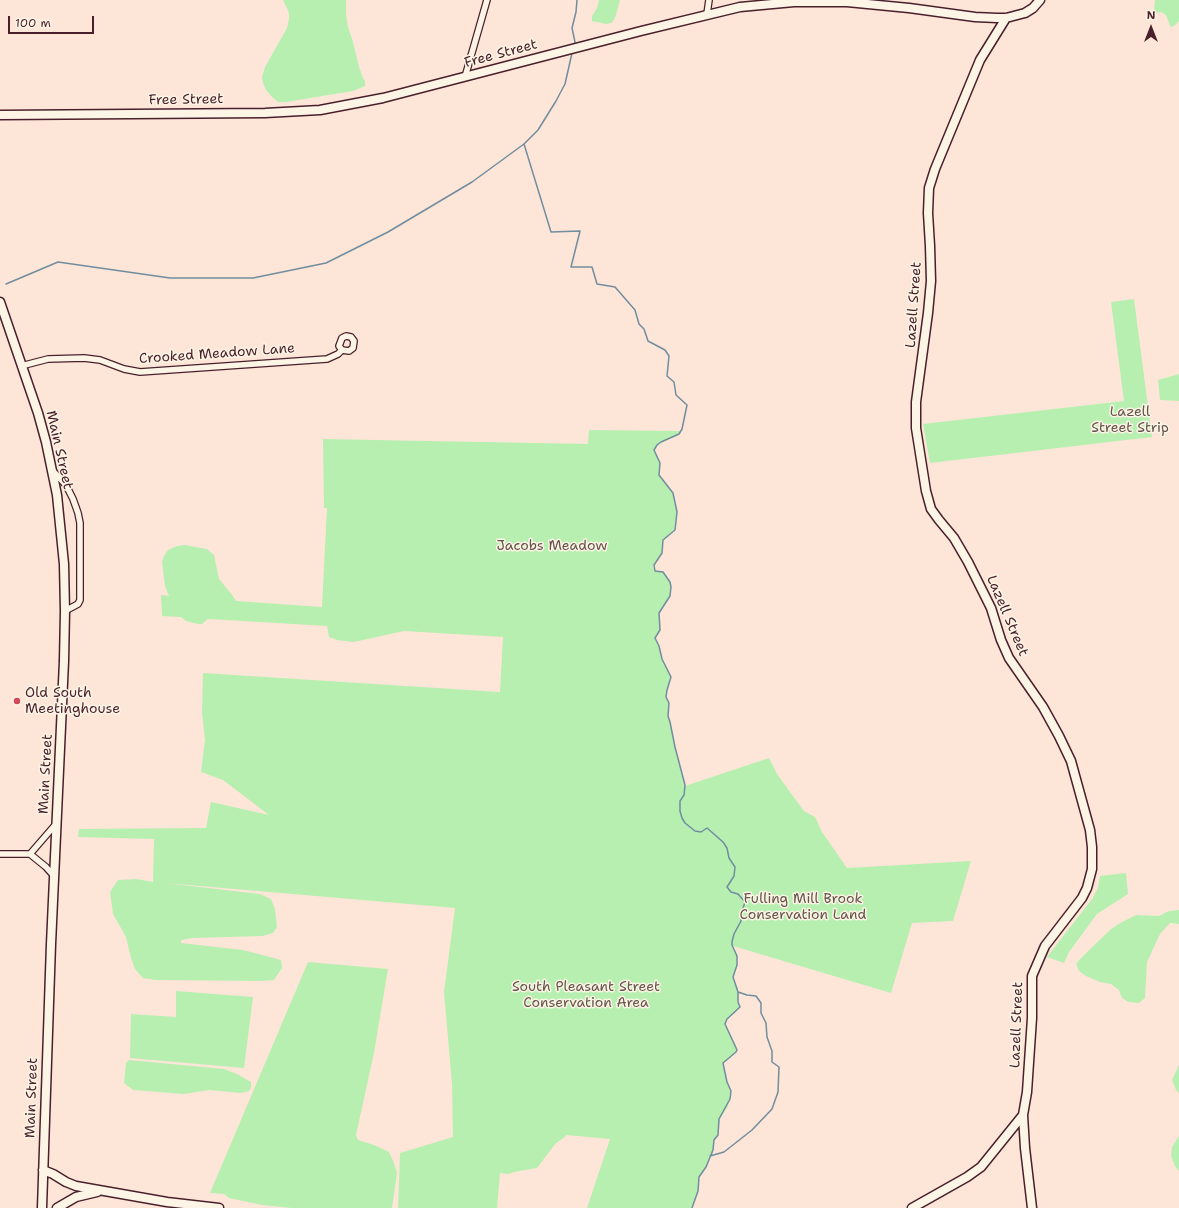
<!DOCTYPE html>
<style>
body{margin:0}
#map{position:relative;width:1179px;height:1208px;overflow:hidden;background:#fde6d7;font-family:"Shantell Sans",sans-serif}
canvas{display:block}
.north{position:absolute;left:1131px;top:8px;width:40px;height:40px;-webkit-text-stroke:3px #fcf5e5;paint-order:stroke;rotate:0deg;font-size:11px;font-weight:700;line-height:16px;text-align:center;color:#4a1f2b}
.north::after{content:'';display:block;margin:auto;width:14px;height:18px;background:#4a1f2b;clip-path:polygon(50% 0,100% 100%,50% 72%,0 100%)}
.scale{position:absolute;left:8px;top:16px;width:86px;height:18px;box-sizing:border-box;border:2px solid #4a1f2b;border-top:0;padding-left:5px;font-size:12px;line-height:14px;white-space:nowrap;color:#4a1f2b;-webkit-text-stroke:3px #fcf5e5;paint-order:stroke}
</style>
<div id="map">
<canvas width="1179" height="1208"></canvas>
<div class="north">N</div>
<div class="scale">100 m</div>
</div>
<script>
const ctx = document.querySelector('canvas').getContext('2d');
ctx.lineJoin = 'round';
function fillPath(path, color) { ctx.fillStyle = color; ctx.fill(path, 'evenodd'); }
const shape = rows => new Path2D(rows.map(r => 'M' + r).join(''));
function trace(path, color, width, dash) { ctx.strokeStyle = color; ctx.lineWidth = width; ctx.lineCap = dash ? 'butt' : 'round'; ctx.setLineDash(dash || []); ctx.stroke(path); }
function label(font, color, halo, rows, align = 'center') {
  ctx.font = font + ' "Shantell Sans",sans-serif'; ctx.lineWidth = 3; ctx.setLineDash([]); ctx.textBaseline = 'middle'; ctx.strokeStyle = halo; ctx.fillStyle = color; for (const [text, x, y, turn = 0] of rows) {
    ctx.save(); ctx.translate(x, y); ctx.rotate((+turn || 0) * Math.PI / 180); ctx.textAlign = isNaN(turn) ? turn : align; if (halo) ctx.strokeText(text, 0, 0); ctx.fillText(text, 0, 0); ctx.restore();
  }
}
fillPath(shape([
 [283,0,346,0,346,15,348,27,353,42,359,67,363,78,365,81,365,86,353,91,286,102,278,102,272,97,266,90,263,83,262,77,265,67,287,28,289,19,289,13],
 [599,0,620,0,616,15,614,20,611,23,606,24,592,21,592,16,597,8],
 [1155,0,1179,0,1179,21,1174,26,1171,27,1170,26,1166,15,1161,12,1156,13,1154,11],
 [1134,299,1152,437,930,463,923,424,1124,401,1111,302],
 [1179,374,1179,401,1160,400,1158,380],
 [589,430,680,431,678,435,659,444,654,450,660,463,659,475,673,493,677,512,675,530,663,540,662,553,655,562,653,567,655,571,663,572,671,583,670,596,659,613,660,630,655,638,659,646,662,659,671,677,666,695,669,703,668,716,670,722,675,747,685,786,769,758,777,774,804,811,815,817,822,832,847,868,971,861,953,921,912,923,891,993,733,946,737,956,737,965,733,977,738,989,738,1002,740,1006,736,1012,727,1019,725,1024,736,1047,737,1051,724,1062,723,1064,727,1082,731,1094,728,1106,720,1119,718,1135,714,1140,713,1150,706,1167,699,1177,698,1191,692,1208,587,1208,610,1139,566,1135,565,1137,556,1143,537,1168,514,1172,509,1174,500,1173,497,1208,398,1208,400,1153,453,1137,452,1084,444,992,455,908,165,883,260,894,271,899,275,909,277,927,273,933,263,936,193,938,181,940,181,943,243,950,281,960,282,968,274,980,261,981,156,980,143,978,135,969,131,958,126,937,113,914,110,892,118,880,136,879,153,882,154,839,78,837,79,829,206,828,211,802,269,815,223,780,201,772,205,740,202,713,203,673,500,692,503,637,404,631,354,642,337,640,329,637,327,626,208,619,202,624,198,624,186,621,181,617,162,616,161,595,169,596,165,586,162,562,164,556,168,550,177,546,185,545,207,549,214,555,219,579,233,596,236,601,322,607,327,508,324,508,323,439,588,444],
 [1126,873,1128,894,1097,914,1069,952,1064,963,1047,957,1092,899,1098,888,1100,876],
 [1179,910,1179,924,1170,923,1160,934,1147,962,1145,998,1139,1003,1128,1002,1122,998,1119,990,1111,984,1100,982,1086,976,1079,971,1076,964,1081,958,1111,929,1122,922,1136,915,1159,916,1169,911],
 [308,962,388,969,374,1053,356,1135,358,1140,374,1145,389,1152,394,1163,397,1173,392,1208,292,1208,262,1205,229,1198,224,1194,210,1193],
 [176,991,253,997,244,1068,130,1058,131,1014,176,1017],
 [129,1060,224,1069,237,1074,251,1082,251,1088,249,1091,241,1093,209,1090,184,1094,133,1090,124,1083,126,1063],
 [1179,1065,1179,1093,1176,1090,1172,1080],
 [1179,1136,1179,1171,1175,1166,1171,1156,1172,1147]
]), '#b7efb1');
trace(shape([
 [574,45,575,42,572,28,576,12,577,0],
 [524,144,551,232,580,231,571,267,592,267,597,284,615,287,635,310,639,324,644,329,648,341,665,350,669,356,667,376,674,382,676,395,687,405,682,429,679,434,661,442,657,445,654,450,660,463,659,475,673,493,677,512,675,530,663,540,662,553,654,565,655,571,663,572,670,582,671,587,670,596,659,613,660,630,655,638,659,646,662,659,671,677,667,690,666,697,669,703,668,716,670,722,675,747,685,785,684,795,680,801,680,811,682,818,685,823,695,831,701,832,707,828,723,842,727,848,729,858,735,867,734,876,727,887,731,892,738,894,745,902,741,915,741,921,734,934,732,942,732,945,737,956,737,965,733,977,738,992,738,1002,740,1007,727,1019,725,1024,737,1050,736,1052,723,1063,727,1082,731,1091,730,1099,719,1119,718,1135,714,1140,713,1150,706,1167,699,1177,698,1191,692,1208],
 [6,284,58,262,170,278,253,278,326,263,388,232,472,182,524,144,538,130,556,101,565,84,572,53],
 [710,1156,724,1152,752,1130,772,1109,778,1092,779,1067,772,1062,772,1051,767,1037,766,1023,761,1013,761,1003,756,996,747,995,738,992]
]), '#718d9f', 1.5);
const street = shape([
 [707,14,709,0],
 [465,77,487,0],
 [21,366,48,359,84,358,100,360,124,369,140,372,327,359,338,354,342,350,339,346,342,338,346,336,351,337,354,341,353,348,349,351,342,350],
 [52,470,66,485,73,499,78,513,80,523,80,600,78,604,65,611],
 [0,854,30,854,56,824],
 [30,854,46,867,54,876]
]);
const secondary = shape([
 [0,115,265,113,320,110,383,98,641,31,740,7,794,2,847,2,909,8,975,17,997,18,1006,18,1025,13,1033,8,1040,0],
 [0,302,38,413,46,442,57,495,64,564,65,611,64,661,51,944,42,1208],
 [1023,1115,1025,1148,1032,1208],
 [43,1170,53,1174,66,1182,76,1186,167,1202,219,1208],
 [57,1208,76,1197,97,1192],
 [912,1208,967,1177,981,1167,1023,1115,1027,1092,1032,1018,1032,976,1045,946,1082,898,1087,888,1092,869,1092,847,1090,830,1071,761,1059,736,1043,707,1009,658,1001,640,991,608,968,562,954,538,939,520,931,509,926,491,916,428,916,402,928,313,931,281,930,246,928,213,929,188,935,169,980,60,1006,18]
]);
trace(street, '#4a1f2b', 8);
trace(secondary, '#4a1f2b', 11);
trace(street, '#fcf5e5', 5.5);
trace(secondary, '#fcf5e5', 8);
for (const [x, y, r, color] of [
 [17,701,4,"#d1495b"]
]) { const dot = new Path2D(); dot.arc(x, y, r, 0, 2 * Math.PI); ctx.fillStyle = color; ctx.fill(dot); trace(dot, '#fcf5e5', 1.5); }
label('14px', '#4a1f2b', '#fcf5e5', [
 ["Free Street",501,54,-15],
 ["Free Street",186,100,-1],
 ["Lazell Street",914,305,-86],
 ["Crooked Meadow Lane",217,354,-4],
 ["Main Street",59,450,77],
 ["Lazell Street",1007,616,67],
 ["Main Street",46,774,-87],
 ["Lazell Street",1017,1025,-88],
 ["Main Street",32,1098,-88]
]);
label('14px', '#65534c', '#fcf5e5', [
 ["Lazell",1130,412],
 ["Street Strip",1130,428],
 ["Jacobs Meadow",552,546],
 ["Fulling Mill Brook",803,899],
 ["Conservation Land",803,915],
 ["South Pleasant Street",586,987],
 ["Conservation Area",586,1003]
]);
label('14px', '#4a1f2b', '#fcf5e5', [
 ["Old South",25,693],
 ["Meetinghouse",25,709]
], 'left');
</script>
